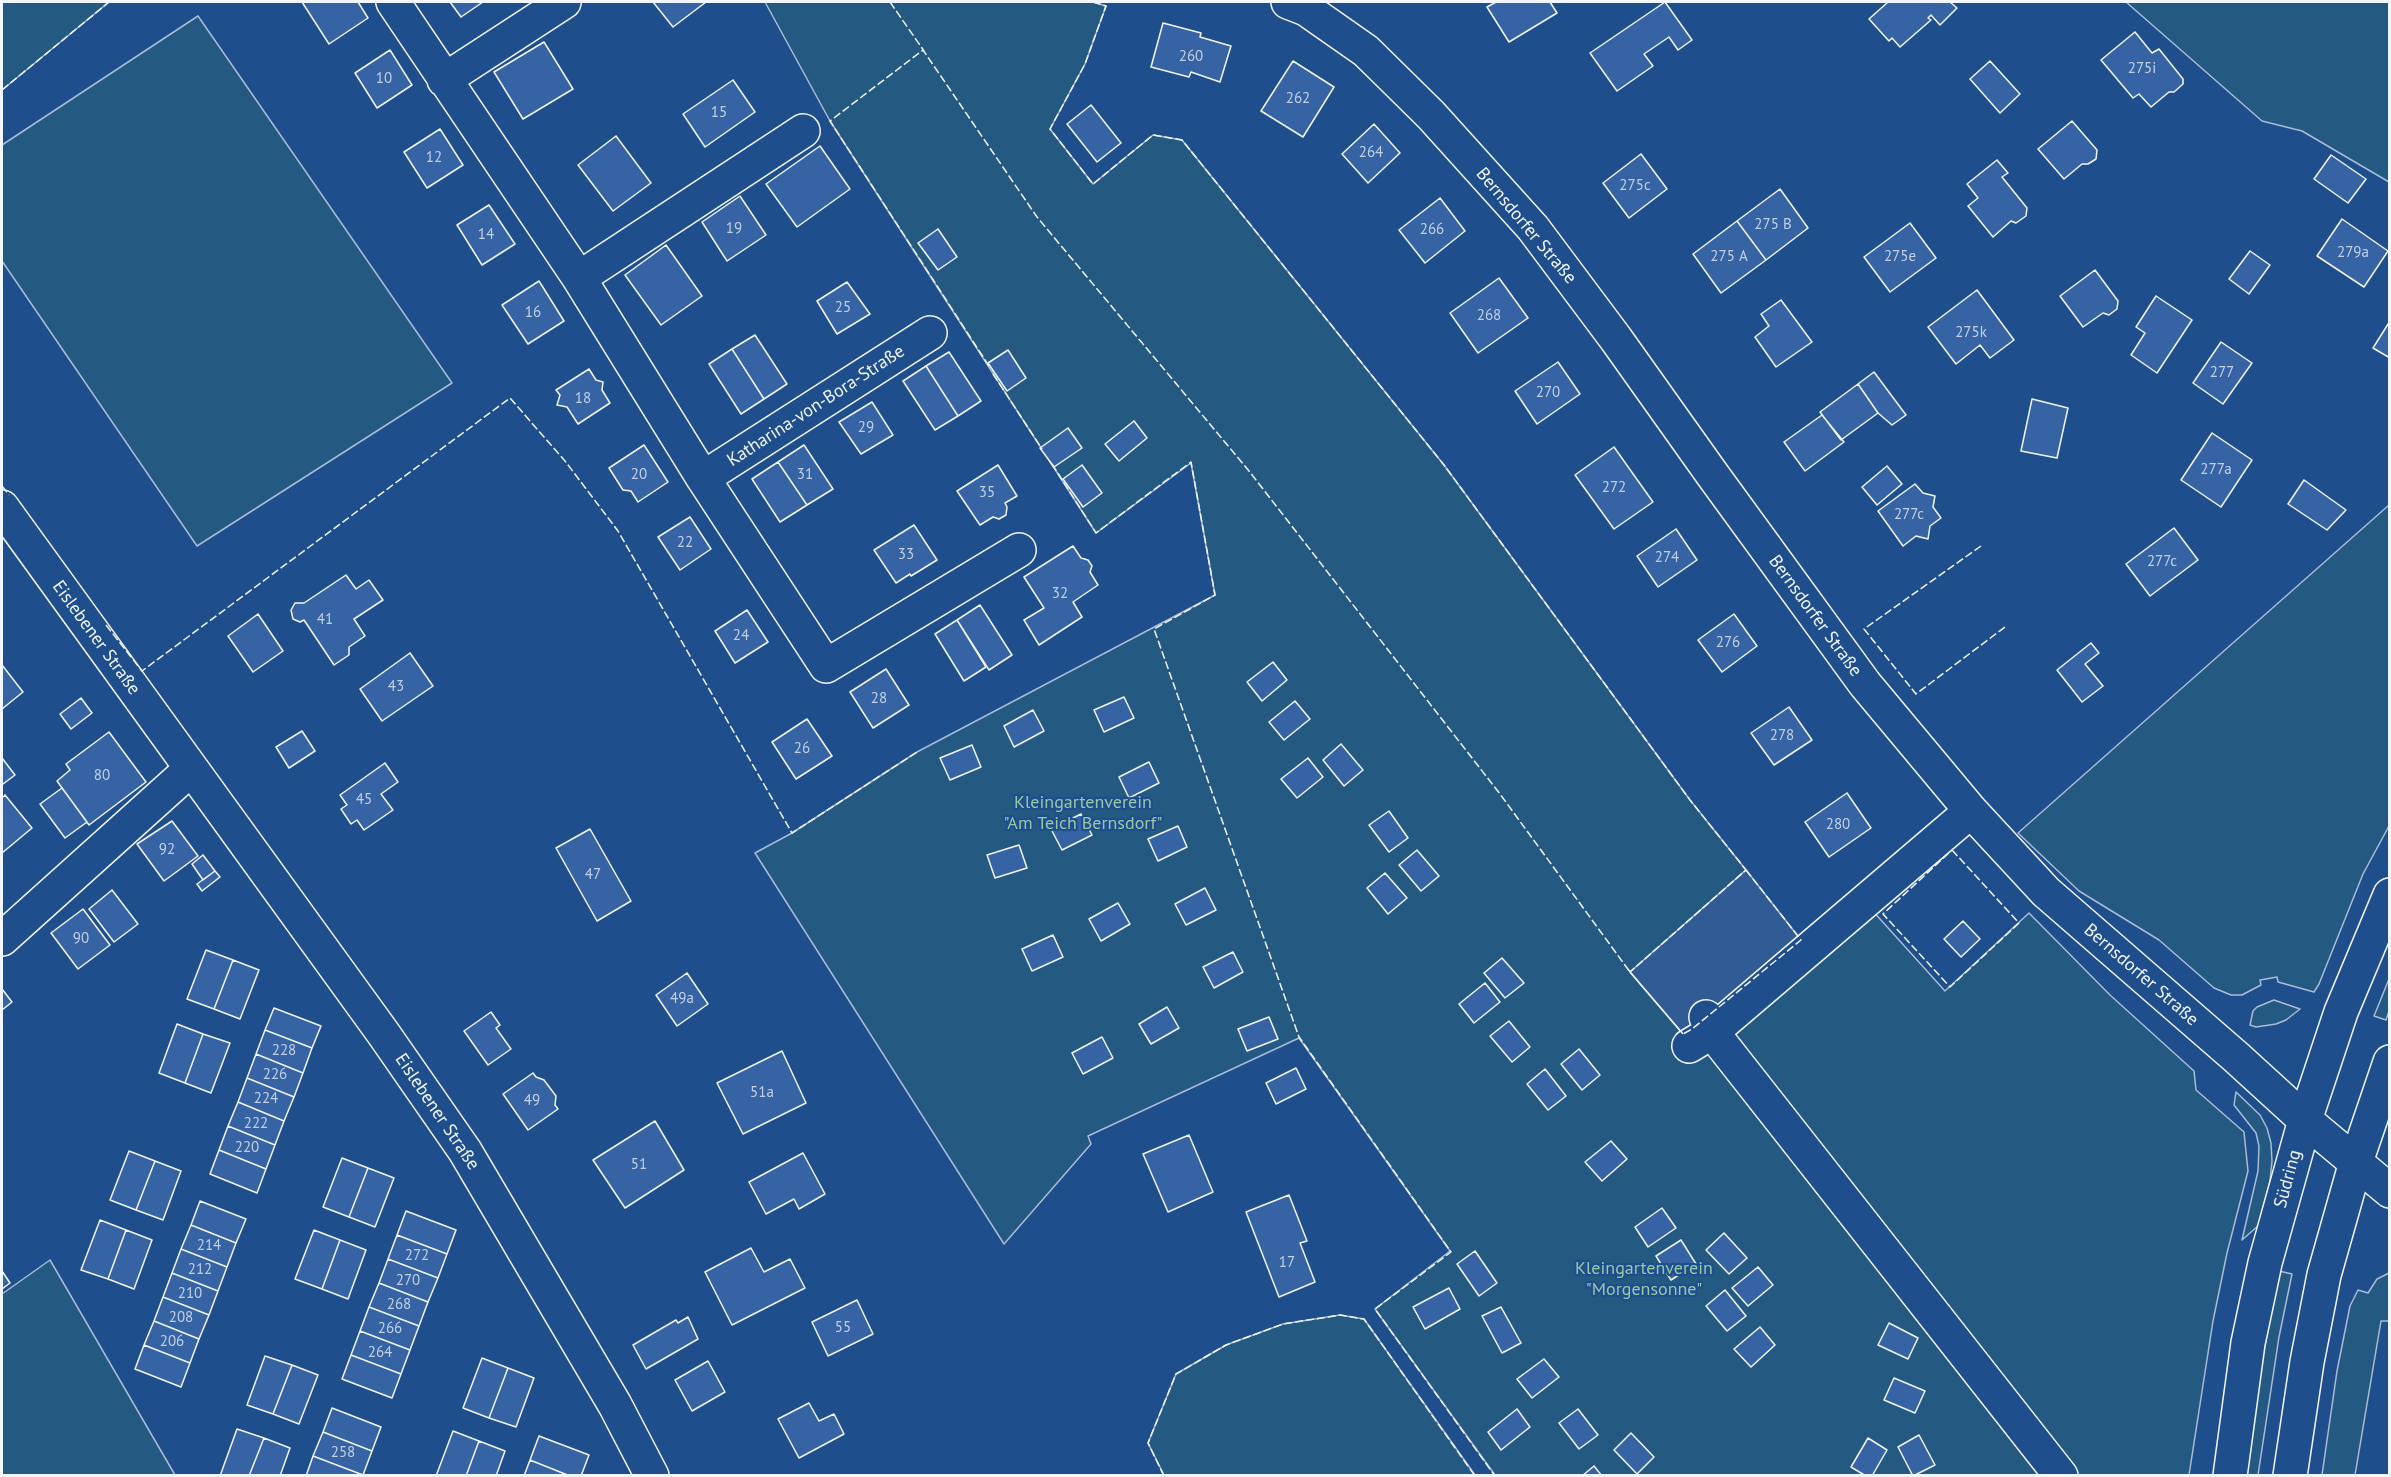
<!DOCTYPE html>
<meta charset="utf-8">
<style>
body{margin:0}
#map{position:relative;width:2391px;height:1477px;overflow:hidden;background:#1f4e8c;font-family:"PT Sans",sans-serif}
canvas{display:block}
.frame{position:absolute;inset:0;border:3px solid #f2f6ff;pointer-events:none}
</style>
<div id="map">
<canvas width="2391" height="1477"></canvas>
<div class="frame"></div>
</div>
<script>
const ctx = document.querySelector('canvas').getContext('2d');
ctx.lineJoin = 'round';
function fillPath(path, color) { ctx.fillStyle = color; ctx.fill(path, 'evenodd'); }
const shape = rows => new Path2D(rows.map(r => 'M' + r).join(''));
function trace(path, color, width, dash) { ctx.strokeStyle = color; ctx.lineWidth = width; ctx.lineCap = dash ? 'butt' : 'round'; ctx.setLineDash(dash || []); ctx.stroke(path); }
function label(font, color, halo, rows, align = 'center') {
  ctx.font = font + ' "PT Sans",sans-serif'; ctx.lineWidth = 4.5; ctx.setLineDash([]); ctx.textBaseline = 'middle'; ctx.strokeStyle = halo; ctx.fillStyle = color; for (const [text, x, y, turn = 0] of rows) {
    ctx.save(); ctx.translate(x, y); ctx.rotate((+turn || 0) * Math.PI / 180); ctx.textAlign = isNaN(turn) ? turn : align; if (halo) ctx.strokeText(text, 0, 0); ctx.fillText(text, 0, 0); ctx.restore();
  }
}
const green = shape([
 [2,2,109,2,2,90,2,2],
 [765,2,1093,2,1106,6,1085,64,1050,129,1093,184,1153,135,1182,140,1444,465,1690,800,1746,870,1631,972,1708,1047,2055,1475,1495,1475,1375,1309,1450,1251,1299,1038,1088,1136,1091,1144,1004,1244,755,853,792,833,917,752,1215,595,1191,463,1096,533,830,121,765,2],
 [2126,2,2389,2,2389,182,2302,131,2262,121,2126,2],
 [198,16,452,383,197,546,2,261,2,145,198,16],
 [2389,505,2389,826,2363,874,2319,984,2314,992,2278,982,2277,977,2260,980,2261,985,2242,995,2231,995,2214,988,2159,940,2079,891,2018,833,2389,505],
 [1871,909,1945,991,2029,913,2110,995,2194,1071,2196,1090,2244,1132,2248,1171,2227,1253,2213,1321,2189,1475,2076,1475,1735,1036,1742,1021,1871,909],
 [2389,979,2389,1011,2386,1020,2374,1016,2389,979],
 [2274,1000,2300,1009,2286,1020,2276,1024,2256,1027,2250,1025,2253,1011,2257,1007,2274,1000],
 [2236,1092,2260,1115,2267,1128,2271,1143,2272,1161,2270,1181,2259,1225,2242,1240,2258,1171,2259,1146,2256,1133,2234,1105,2236,1092],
 [50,1260,175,1475,2,1475,2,1294,50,1260],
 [2279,1271,2292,1274,2279,1337,2258,1475,2245,1476,2261,1366,2279,1271],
 [2389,1273,2389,1321,2381,1321,2355,1475,2322,1475,2337,1371,2350,1306,2358,1290,2368,1293,2377,1279,2389,1273],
 [1340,1315,1364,1319,1475,1475,1164,1475,1148,1443,1176,1374,1226,1345,1283,1324,1340,1315]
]);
fillPath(green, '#245a82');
trace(green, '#a8bbd7', 1.5);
const parking = shape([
 [1746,870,1801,940,1683,1034,1630,972,1746,870]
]);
fillPath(parking, '#305b95');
trace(parking, '#a8bbd7', 1.5);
const building = shape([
 [302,2,358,2,368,18,329,44,302,2],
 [450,2,483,2,461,17,450,2],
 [653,2,706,2,673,27,653,2],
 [1496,2,1550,2,1557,13,1509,42,1487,7,1496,2],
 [1665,2,1692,40,1678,50,1669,37,1644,54,1653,66,1617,91,1590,53,1665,2],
 [1888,2,1950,2,1957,8,1940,25,1931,15,1928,18,1931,20,1900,47,1892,38,1889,41,1869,19,1888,2],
 [1163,23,1201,33,1200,37,1231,46,1220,82,1191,72,1189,77,1151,67,1163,23],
 [2135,32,2152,53,2159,49,2183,79,2183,84,2174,92,2169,92,2151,107,2139,94,2133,98,2101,60,2135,32],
 [544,42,573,89,523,119,494,72,544,42],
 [390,50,412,85,377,108,355,73,390,50],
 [1293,61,1334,87,1303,137,1261,111,1293,61],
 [1990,61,2020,94,2000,113,1970,79,1990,61],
 [733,80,755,112,705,147,683,114,733,80],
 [1091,105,1121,143,1097,162,1067,124,1091,105],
 [2072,121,2097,150,2096,159,2088,164,2082,164,2064,179,2038,149,2072,121],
 [1374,124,1400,153,1368,183,1342,154,1374,124],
 [440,129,463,165,427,188,404,152,440,129],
 [616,136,651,183,613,211,578,165,616,136],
 [820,146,850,189,797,227,766,184,820,146],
 [1641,154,1667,189,1629,218,1603,183,1641,154],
 [2331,155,2366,179,2348,203,2314,179,2331,155],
 [1997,160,2008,173,2002,177,2027,208,2026,216,2016,223,2011,221,1993,237,1968,206,1978,198,1967,184,1997,160],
 [1780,189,1808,228,1766,260,1737,221,1780,189],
 [740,196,766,235,727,261,702,222,740,196],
 [1440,198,1465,231,1425,263,1399,230,1440,198],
 [489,205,515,244,482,265,457,225,489,205],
 [2342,219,2388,251,2364,287,2317,256,2342,219],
 [1737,221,1766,260,1721,293,1693,254,1737,221],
 [1910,223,1936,258,1890,292,1864,257,1910,223],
 [938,229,957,257,938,270,918,243,938,229],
 [666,245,702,296,661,325,625,275,666,245],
 [2250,251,2270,265,2249,294,2229,279,2250,251],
 [2095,270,2118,301,2117,309,2109,315,2103,313,2083,327,2060,296,2095,270],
 [1499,278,1528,318,1478,353,1450,313,1499,278],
 [539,281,564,321,528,344,502,305,539,281],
 [847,282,870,314,837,334,817,301,847,282],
 [1977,290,2014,340,1990,358,1980,345,1956,364,1928,327,1977,290],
 [2156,296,2192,320,2157,373,2131,355,2145,333,2136,327,2156,296],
 [1781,300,1812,342,1776,367,1755,337,1769,326,1761,314,1781,300],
 [2390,321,2390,358,2373,348,2390,321],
 [755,335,787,384,764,399,732,349,755,335],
 [2221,342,2252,363,2223,404,2193,383,2221,342],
 [732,349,764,399,741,414,709,364,732,349],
 [1008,350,1026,378,1007,391,988,363,1008,350],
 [949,352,981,401,958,416,926,366,949,352],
 [1558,362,1580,394,1537,424,1515,391,1558,362],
 [926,366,958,416,935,430,903,381,926,366],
 [589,369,596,380,603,382,602,390,610,403,578,424,567,407,557,405,560,395,556,390,589,369],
 [1874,372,1906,415,1892,425,1878,413,1858,384,1874,372],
 [1858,384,1878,413,1841,440,1820,412,1858,384],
 [2032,399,2068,408,2057,458,2021,451,2032,399],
 [872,402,893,435,861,454,839,422,872,402],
 [1822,415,1844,442,1805,471,1784,442,1822,415],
 [1134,421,1147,438,1119,461,1105,444,1134,421],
 [1068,428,1082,448,1054,467,1040,448,1068,428],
 [2212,433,2252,460,2221,507,2181,480,2212,433],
 [644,445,668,482,638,502,631,491,623,490,609,468,644,445],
 [804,445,833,489,807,505,778,462,804,445],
 [1614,447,1653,502,1614,529,1575,475,1614,447],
 [778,462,807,505,780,522,752,479,778,462],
 [998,465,1017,496,1005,503,1007,507,1006,515,999,519,993,517,980,525,957,491,998,465],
 [1082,465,1102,493,1083,507,1063,479,1082,465],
 [1887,466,1902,484,1877,505,1862,487,1887,466],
 [2304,480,2346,510,2327,530,2288,504,2304,480],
 [1915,484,1923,493,1935,496,1933,507,1941,518,1930,526,1928,539,1916,536,1903,546,1878,511,1915,484],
 [690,517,711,549,680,570,658,537,690,517],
 [914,525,937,560,911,576,910,574,896,583,874,550,914,525],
 [2174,528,2198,560,2150,596,2126,564,2174,528],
 [1676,529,1697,560,1658,587,1637,556,1676,529],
 [1073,546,1081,558,1088,560,1092,566,1090,572,1098,585,1073,602,1082,617,1039,645,1024,620,1044,608,1024,577,1073,546],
 [346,575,356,589,369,580,383,600,354,619,365,636,349,647,349,655,334,665,304,620,300,622,293,619,291,610,295,603,304,603,346,575],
 [980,605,1012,655,989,670,957,620,980,605],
 [747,610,768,642,735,663,715,631,747,610],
 [258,614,283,651,253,672,228,636,258,614],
 [1734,614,1757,646,1722,672,1698,640,1734,614],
 [957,620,986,667,964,681,935,634,957,620],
 [2091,643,2099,653,2085,664,2103,686,2082,702,2057,670,2091,643],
 [410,653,433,686,382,721,360,689,410,653],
 [1273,662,1287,680,1262,701,1247,682,1273,662],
 [2,665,23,692,2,709,2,665],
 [886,669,909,705,873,728,850,692,886,669],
 [1124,697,1134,718,1104,732,1094,710,1124,697],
 [81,698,92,713,71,729,60,714,81,698],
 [1295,701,1310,719,1284,740,1269,722,1295,701],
 [1789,707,1812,740,1774,765,1751,733,1789,707],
 [1033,710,1044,731,1014,747,1004,726,1033,710],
 [807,719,832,756,796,779,772,742,807,719],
 [302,731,315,751,289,768,276,747,302,731],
 [109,732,146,782,89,825,57,781,70,770,66,764,109,732],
 [1341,744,1363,770,1344,786,1323,760,1341,744],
 [972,745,981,767,950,780,940,758,972,745],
 [2,758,15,775,3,784,2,782,2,758],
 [1308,758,1323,777,1297,798,1281,779,1308,758],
 [1149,762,1159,783,1129,798,1119,777,1149,762],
 [385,763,398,782,381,794,393,810,364,830,357,820,351,824,341,809,347,805,340,795,385,763],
 [62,788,87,822,65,838,40,804,62,788],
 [1847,793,1871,828,1829,857,1805,822,1847,793],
 [5,795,32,828,2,853,2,798,5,795],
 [1389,811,1408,838,1389,852,1369,825,1389,811],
 [1081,814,1092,835,1062,850,1051,829,1081,814],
 [172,821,198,856,164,881,137,844,172,821],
 [1178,826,1187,847,1158,861,1148,839,1178,826],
 [590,829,631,901,597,921,556,848,590,829],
 [1019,845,1027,868,995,878,987,855,1019,845],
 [1417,850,1439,876,1421,891,1399,865,1417,850],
 [203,855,215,871,203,880,192,864,203,855],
 [215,871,220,877,202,891,197,884,215,871],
 [1385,873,1407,898,1388,914,1367,888,1385,873],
 [1205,888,1216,910,1186,925,1175,904,1205,888],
 [112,890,138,924,114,942,89,909,112,890],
 [1118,903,1130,924,1101,941,1089,919,1118,903],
 [83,909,110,945,78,969,51,933,83,909],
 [1963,921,1980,939,1961,957,1944,939,1963,921],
 [1053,935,1063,957,1032,971,1022,949,1053,935],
 [206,950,233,960,214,1009,187,999,206,950],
 [1233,952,1243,972,1214,988,1203,967,1233,952],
 [1502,958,1524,983,1505,998,1484,973,1502,958],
 [233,960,259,970,240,1019,214,1009,233,960],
 [687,973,708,1004,677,1026,656,995,687,973],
 [1485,983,1500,1002,1474,1023,1459,1004,1485,983],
 [2,989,12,1002,2,1010,2,989],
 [1167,1007,1179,1028,1151,1044,1139,1024,1167,1007],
 [274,1008,321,1026,312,1048,265,1030,274,1008],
 [491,1012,500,1025,496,1028,511,1049,488,1065,464,1031,491,1012],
 [1269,1017,1278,1039,1247,1051,1238,1029,1269,1017],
 [1509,1021,1530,1047,1512,1062,1490,1036,1509,1021],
 [177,1024,203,1034,185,1083,159,1073,177,1024],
 [265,1030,312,1048,303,1073,256,1054,265,1030],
 [203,1034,230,1043,211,1093,185,1083,203,1034],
 [1102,1037,1113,1058,1083,1074,1072,1053,1102,1037],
 [1579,1049,1600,1075,1582,1090,1561,1064,1579,1049],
 [782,1051,806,1103,743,1134,717,1083,782,1051],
 [256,1054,303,1073,294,1097,247,1078,256,1054],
 [1296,1068,1306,1089,1276,1104,1266,1083,1296,1068],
 [1545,1069,1566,1096,1548,1110,1527,1084,1545,1069],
 [533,1073,536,1077,544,1080,556,1096,555,1105,558,1109,528,1130,503,1094,533,1073],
 [247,1078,294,1097,284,1121,238,1102,247,1078],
 [238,1102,284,1121,275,1145,228,1126,238,1102],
 [655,1121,684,1170,625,1208,593,1160,655,1121],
 [228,1126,275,1145,266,1169,219,1150,228,1126],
 [1189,1135,1213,1192,1168,1212,1143,1154,1189,1135],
 [1611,1141,1627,1159,1602,1181,1585,1162,1611,1141],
 [219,1150,266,1169,257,1193,210,1174,219,1150],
 [129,1151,155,1161,136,1210,110,1200,129,1151],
 [803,1153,825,1194,799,1209,794,1199,766,1214,749,1182,803,1153],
 [342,1158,368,1168,349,1217,323,1207,342,1158],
 [155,1161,181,1171,163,1220,136,1210,155,1161],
 [368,1168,394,1178,375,1227,349,1217,368,1168],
 [1289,1195,1307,1241,1300,1243,1315,1282,1279,1297,1246,1212,1289,1195],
 [200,1201,246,1219,236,1243,191,1225,200,1201],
 [1662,1208,1676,1228,1648,1247,1635,1227,1662,1208],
 [406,1211,456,1230,447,1254,397,1235,406,1211],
 [100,1220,126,1230,108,1279,81,1270,100,1220],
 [191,1225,236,1243,227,1267,181,1249,191,1225],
 [126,1230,152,1240,134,1289,108,1279,126,1230],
 [314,1230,340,1240,322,1289,295,1279,314,1230],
 [1724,1233,1747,1258,1729,1274,1706,1250,1724,1233],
 [397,1235,447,1254,438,1278,388,1259,397,1235],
 [340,1240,366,1250,348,1299,322,1289,340,1240],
 [1681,1240,1696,1264,1671,1280,1656,1256,1681,1240],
 [751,1248,764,1272,790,1259,805,1288,732,1325,705,1272,751,1248],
 [181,1249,227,1267,218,1291,172,1273,181,1249],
 [1475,1251,1497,1283,1479,1296,1457,1264,1475,1251],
 [388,1259,438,1278,428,1302,379,1283,388,1259],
 [1758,1267,1773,1285,1748,1306,1732,1288,1758,1267],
 [2,1271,10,1283,2,1289,2,1271],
 [172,1273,218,1291,209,1315,163,1297,172,1273],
 [379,1283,428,1302,419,1326,369,1307,379,1283],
 [1449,1288,1460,1309,1425,1329,1413,1307,1449,1288],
 [1725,1290,1746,1316,1727,1331,1706,1306,1725,1290],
 [163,1297,209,1315,199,1339,154,1321,163,1297],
 [857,1300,873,1334,828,1356,812,1322,857,1300],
 [369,1307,419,1326,410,1350,360,1331,369,1307],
 [1501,1307,1521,1343,1502,1353,1482,1316,1501,1307],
 [688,1317,698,1339,646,1369,633,1345,676,1320,678,1323,688,1317],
 [154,1321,199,1339,190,1363,144,1345,154,1321],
 [1889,1323,1918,1338,1908,1359,1878,1345,1889,1323],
 [1760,1327,1775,1345,1751,1367,1734,1349,1760,1327],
 [360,1331,410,1350,401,1374,351,1355,360,1331],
 [144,1345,190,1363,181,1387,135,1369,144,1345],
 [351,1355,401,1374,392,1398,342,1379,351,1355],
 [265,1356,292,1365,273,1414,247,1405,265,1356],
 [482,1358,508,1368,489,1418,463,1408,482,1358],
 [1544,1359,1559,1377,1532,1398,1517,1379,1544,1359],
 [708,1361,725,1392,692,1411,675,1380,708,1361],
 [292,1365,318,1375,299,1424,273,1414,292,1365],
 [508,1368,534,1378,516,1427,489,1418,508,1368],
 [1894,1378,1925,1391,1915,1413,1884,1400,1894,1378],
 [809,1403,819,1421,834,1414,844,1434,799,1458,778,1419,809,1403],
 [332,1408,381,1427,372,1451,323,1432,332,1408],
 [1517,1409,1530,1427,1501,1450,1488,1432,1517,1409],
 [1578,1409,1598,1435,1579,1449,1559,1423,1578,1409],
 [237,1429,264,1438,249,1476,220,1476,237,1429],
 [453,1431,479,1441,466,1476,436,1476,453,1431],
 [323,1432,372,1451,363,1475,313,1456,323,1432],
 [1631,1433,1654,1457,1637,1474,1614,1450,1631,1433],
 [1919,1435,1935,1465,1913,1476,1898,1447,1919,1435],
 [539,1436,589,1455,581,1476,570,1476,530,1460,539,1436],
 [264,1438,290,1448,280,1476,249,1476,264,1438],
 [1868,1438,1887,1450,1872,1476,1866,1476,1851,1467,1868,1438],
 [479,1441,505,1451,496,1476,466,1476,479,1441],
 [313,1456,363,1475,362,1476,306,1476,313,1456],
 [530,1460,570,1476,524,1476,530,1460],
 [1594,1466,1602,1476,1582,1476,1594,1466]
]);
fillPath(building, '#3563a3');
trace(building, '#f2f6ff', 1.5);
const minor = shape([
 [393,2,579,278,703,478,826,666,1019,550],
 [1288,2,1306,9,1366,51,1431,115,1533,228,1616,339,1712,474,1865,684,1971,811,2046,892,2236,1057,2305,1120,2390,1191],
 [444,80,564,2],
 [579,278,803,131],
 [703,478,930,333],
 [2,507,383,1033,465,1151,615,1405,652,1476],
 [2,939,191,769],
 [1706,1017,1712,1032,2061,1476],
 [1689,1046,1712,1032,1971,811]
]);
const major = shape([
 [2230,1476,2248,1343,2265,1263,2305,1120,2341,1012,2390,895],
 [2290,1476,2307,1362,2324,1275,2356,1162,2390,1062]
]);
trace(minor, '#f2f6ff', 36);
trace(major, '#f2f6ff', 36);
trace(minor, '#1f4e8c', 33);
trace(major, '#1f4e8c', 33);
trace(shape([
 [890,2,924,51],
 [1093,2,1106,6,1085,64,1050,129,1093,184,1153,135,1182,140,1444,465,1690,800,1746,870,1630,972,1629,969],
 [2,90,109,2],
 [989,366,830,121,923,50,1037,217,1249,471,1500,794,1630,972,1683,1034],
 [993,374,1042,449],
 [1052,464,1096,533,1191,462,1215,595,1154,629,1299,1037,1451,1252,1375,1309,1495,1476],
 [2,486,9,495],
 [1981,546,1864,629,1916,694,2005,627],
 [106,625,142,671,510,398,565,461,618,531,792,833,917,752],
 [1952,850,2019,923,1950,987,1883,914,1952,850],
 [1746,870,1801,940,1692,1029,1683,1034,1630,972,1746,870],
 [2390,1119,2390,1134],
 [1164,1476,1148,1443,1176,1374,1226,1345,1283,1324,1340,1315,1364,1319,1475,1476]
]), '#f2f6ff', 1.5, [8, 3]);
label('15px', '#c3d1e8', null, [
 ["260",1191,57],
 ["275i",2142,69],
 ["10",384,79],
 ["262",1298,99],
 ["15",719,113],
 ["264",1371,153],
 ["12",434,158],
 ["275c",1635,186],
 ["275 B",1773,225],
 ["19",734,229],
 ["266",1432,230],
 ["14",486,235],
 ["279a",2353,253],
 ["275 A",1729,257],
 ["275e",1900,257],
 ["25",843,308],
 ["16",533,313],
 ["268",1489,316],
 ["275k",1971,333],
 ["277",2222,373],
 ["270",1548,393],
 ["18",583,399],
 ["29",866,428],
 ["277a",2216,470],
 ["20",639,475],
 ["31",805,475],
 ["272",1614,488],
 ["35",987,493],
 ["277c",1909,515],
 ["22",685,543],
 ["33",906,555],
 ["274",1667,558],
 ["277c",2162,562],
 ["32",1060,594],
 ["41",325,620],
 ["24",741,636],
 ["276",1728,643],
 ["43",396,687],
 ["28",879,699],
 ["278",1782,736],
 ["26",802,749],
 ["80",102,776],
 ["45",364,800],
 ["280",1838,825],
 ["92",167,850],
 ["47",593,875],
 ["90",81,939],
 ["49a",682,999],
 ["228",284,1051],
 ["226",275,1075],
 ["51a",762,1093],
 ["224",266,1099],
 ["49",532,1101],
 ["222",256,1124],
 ["220",247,1148],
 ["51",639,1165],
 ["214",209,1246],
 ["272",417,1256],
 ["17",1287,1263],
 ["212",200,1270],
 ["270",408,1281],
 ["210",190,1294],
 ["268",399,1305],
 ["208",181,1318],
 ["55",843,1328],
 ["266",390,1329],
 ["206",172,1342],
 ["264",380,1353],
 ["258",343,1453]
]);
label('18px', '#f2f6ff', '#1f4e8c', [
 ["Bernsdorfer Straße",1526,226,50],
 ["Katharina-von-Bora-Straße",816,406,-33],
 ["Bernsdorfer Straße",1815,616,54],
 ["Eislebener Straße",96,638,54],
 ["Bernsdorfer Straße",2141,975,41],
 ["Eislebener Straße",437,1112,56],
 ["Südring",2288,1179,-75]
]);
label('18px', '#97c8a6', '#1f4e8c', [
 ["Kleingartenverein",1083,803],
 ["\"Am Teich Bernsdorf\"",1083,824],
 ["Kleingartenverein",1644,1269],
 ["\"Morgensonne\"",1644,1290]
]);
</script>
